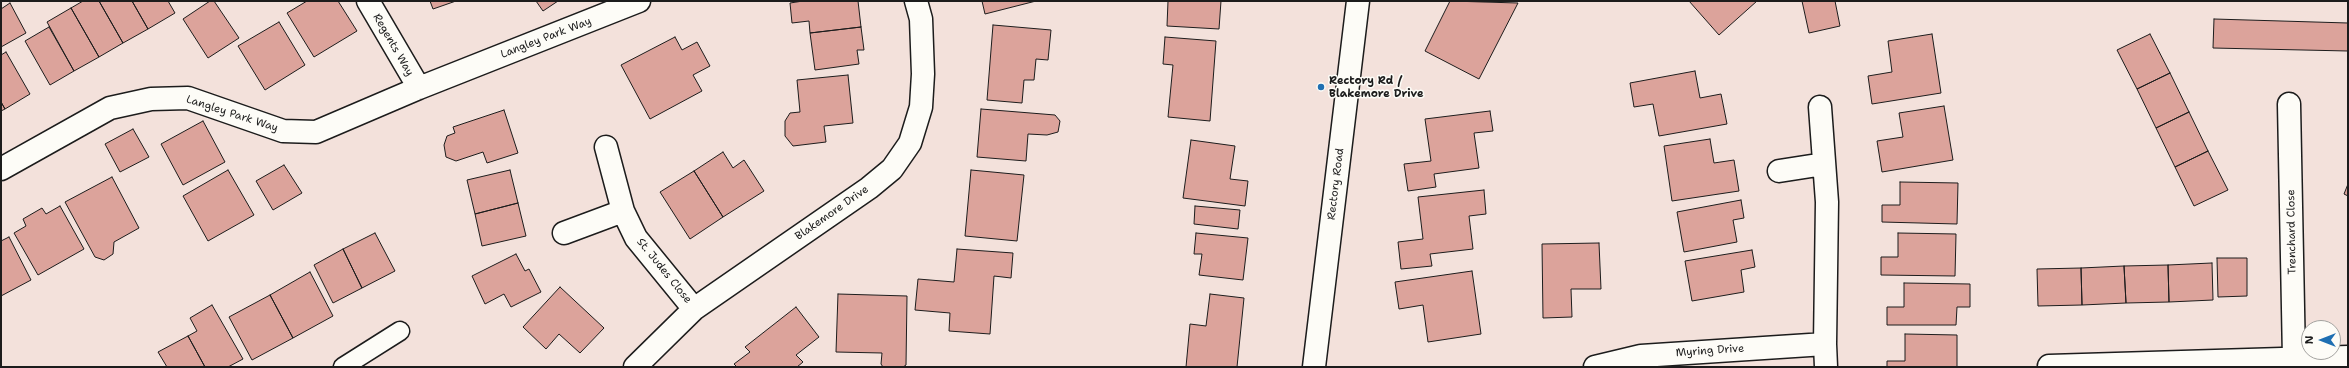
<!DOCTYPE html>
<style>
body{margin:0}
#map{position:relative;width:2349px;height:368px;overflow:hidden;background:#f3e1db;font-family:"Shantell Sans",sans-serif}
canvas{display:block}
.frame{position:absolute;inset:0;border:2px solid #1c1c1c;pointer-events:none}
.north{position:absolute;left:2301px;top:320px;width:40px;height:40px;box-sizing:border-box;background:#fdfcf7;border:1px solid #a3a29f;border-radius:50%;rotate:270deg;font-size:11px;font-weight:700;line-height:16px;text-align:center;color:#1c1c1c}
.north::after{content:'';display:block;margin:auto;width:14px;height:18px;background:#1f6fb2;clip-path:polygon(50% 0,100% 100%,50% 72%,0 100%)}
</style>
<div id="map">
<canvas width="2349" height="368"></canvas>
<div class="frame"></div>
<div class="north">N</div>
</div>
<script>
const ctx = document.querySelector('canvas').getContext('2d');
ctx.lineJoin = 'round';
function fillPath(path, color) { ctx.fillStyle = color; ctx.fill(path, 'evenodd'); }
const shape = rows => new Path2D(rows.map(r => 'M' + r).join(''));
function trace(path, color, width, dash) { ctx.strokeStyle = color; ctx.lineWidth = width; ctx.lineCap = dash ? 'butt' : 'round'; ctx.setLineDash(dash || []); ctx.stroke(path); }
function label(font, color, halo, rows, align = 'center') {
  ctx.font = font + ' "Shantell Sans",sans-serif'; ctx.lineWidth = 3; ctx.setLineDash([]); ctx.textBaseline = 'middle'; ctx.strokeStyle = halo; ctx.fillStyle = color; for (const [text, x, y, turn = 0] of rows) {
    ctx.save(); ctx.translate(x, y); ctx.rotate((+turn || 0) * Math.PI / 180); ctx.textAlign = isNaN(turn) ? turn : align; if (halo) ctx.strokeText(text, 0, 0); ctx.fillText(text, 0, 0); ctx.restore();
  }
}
const building = shape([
 [83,1,99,1,123,43,99,57,71,8,83,1],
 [99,1,132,1,148,29,123,43,99,1],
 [132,1,168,1,175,13,148,29,132,1],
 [210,1,214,1,239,38,208,58,183,19,210,1],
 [307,1,338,1,357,31,314,57,287,13,307,1],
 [430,1,456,1,433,9,430,1],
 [536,1,558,1,543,11,536,1],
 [803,1,858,1,861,27,810,33,809,21,792,23,790,3,803,1],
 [982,1,1036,1,985,14,982,1],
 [1168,1,1221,1,1219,29,1167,26,1168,1],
 [1450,1,1518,3,1479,79,1425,51,1450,1],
 [1689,1,1757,1,1719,35,1689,1],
 [1802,1,1835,1,1840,26,1809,33,1802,1],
 [10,3,26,33,1,47,1,9,10,3],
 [71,8,99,57,74,71,47,22,71,8],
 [2214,19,2348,23,2348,51,2213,48,2214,19],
 [279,22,305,65,265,90,238,46,279,22],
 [993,25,1051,30,1048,60,1036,59,1034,80,1024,80,1022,103,987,100,993,25],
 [49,27,74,71,50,85,25,41,49,27],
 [861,27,864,50,857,50,859,64,815,70,810,33,861,27],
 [1932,34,1941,93,1872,104,1868,76,1892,72,1888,41,1932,34],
 [2150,34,2170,73,2137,89,2117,50,2150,34],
 [675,37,682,50,697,42,710,66,693,75,702,91,650,119,621,65,675,37],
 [1165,37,1216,41,1210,121,1168,117,1173,65,1163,64,1165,37],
 [6,52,30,94,5,109,1,102,1,55,6,52],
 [1695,71,1700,98,1721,94,1727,124,1659,136,1653,104,1634,107,1630,83,1695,71],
 [2170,73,2189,112,2156,128,2137,89,2170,73],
 [848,75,853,123,824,126,826,142,793,146,785,136,785,121,790,113,800,112,797,80,848,75],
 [1,102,5,109,1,111,1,102],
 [1944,106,1953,160,1882,172,1877,141,1903,137,1899,113,1944,106],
 [981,109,1055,115,1060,121,1058,132,1047,135,1028,134,1026,161,977,157,981,109],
 [504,110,518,153,487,163,483,152,456,161,446,157,444,145,447,136,455,133,453,127,504,110],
 [1490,111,1493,131,1474,133,1479,168,1434,174,1436,187,1408,191,1404,164,1431,161,1425,119,1490,111],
 [2189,112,2208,151,2175,167,2156,128,2189,112],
 [203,121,225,162,183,185,161,144,203,121],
 [133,129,149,157,120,172,105,144,133,129],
 [1710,139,1714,163,1734,160,1739,191,1672,201,1664,146,1710,139],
 [1191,140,1235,146,1230,179,1248,181,1245,206,1183,198,1191,140],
 [2208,151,2228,190,2194,206,2175,167,2208,151],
 [723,152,733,168,744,160,764,191,723,217,694,171,723,152],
 [284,165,302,193,273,210,256,181,284,165],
 [228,170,254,215,208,241,183,196,228,170],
 [510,170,518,203,475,214,467,180,510,170],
 [971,170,1024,175,1017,241,965,236,971,170],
 [694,171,723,217,690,239,660,192,694,171],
 [112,177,139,228,114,242,113,254,104,260,95,257,65,202,112,177],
 [1900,182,1958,183,1957,224,1882,222,1882,205,1900,205,1900,182],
 [2348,184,2348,196,2344,194,2348,184],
 [1484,190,1486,214,1469,216,1473,249,1430,254,1432,266,1401,269,1398,242,1423,239,1418,197,1484,190],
 [1741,200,1744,218,1733,220,1737,242,1684,252,1677,212,1741,200],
 [518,203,526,236,482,246,475,214,518,203],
 [60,206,84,249,38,275,14,233,26,226,23,219,42,208,46,214,60,206],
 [1195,206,1240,210,1238,229,1194,224,1195,206],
 [375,233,395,271,362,288,343,249,375,233],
 [1196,233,1248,238,1243,280,1199,275,1202,254,1194,254,1196,233],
 [1898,233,1956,234,1955,276,1881,275,1881,257,1898,257,1898,233],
 [9,237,31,280,1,296,1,241,9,237],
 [1599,243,1601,289,1571,289,1572,317,1543,318,1542,244,1599,243],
 [343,249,362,288,333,303,314,265,343,249],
 [957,249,1013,253,1011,278,994,276,990,334,949,331,950,313,915,310,918,279,954,282,957,249],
 [1752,250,1755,267,1741,270,1744,292,1692,301,1685,261,1752,250],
 [516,254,525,271,529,269,541,292,511,307,504,294,485,304,472,276,516,254],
 [2217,258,2247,258,2247,296,2218,297,2217,258],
 [2212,263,2213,300,2169,302,2168,265,2212,263],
 [2168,265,2169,302,2126,303,2124,266,2168,265],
 [2124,266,2126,303,2082,305,2081,268,2124,266],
 [2081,268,2082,305,2038,306,2037,269,2081,268],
 [1472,271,1481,334,1428,342,1423,305,1399,309,1395,282,1472,271],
 [310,272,333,316,293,338,270,295,310,272],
 [1904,283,1970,284,1970,307,1957,307,1956,325,1887,325,1887,307,1904,307,1904,283],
 [560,287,604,328,580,353,559,334,546,349,523,327,560,287],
 [838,294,907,296,906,365,903,367,883,367,881,364,882,353,836,352,838,294],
 [1210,294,1244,298,1237,367,1186,367,1190,324,1206,326,1210,294],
 [270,295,293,338,252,360,229,317,270,295],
 [212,305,243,359,228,367,205,367,188,336,197,331,190,318,212,305],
 [796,307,819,337,796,355,803,362,797,367,737,367,734,364,750,352,745,347,796,307],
 [1905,334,1957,335,1957,367,1887,367,1887,361,1905,361,1905,334],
 [188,336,205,367,167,367,158,352,188,336]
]);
fillPath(building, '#dca39b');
trace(building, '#1c1c1c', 1);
const lane = shape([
 [343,367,400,331]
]);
const street = shape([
 [368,1,419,88],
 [2289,104,2294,359],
 [606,147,623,211,636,238,694,309],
 [1,169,110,108,151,99,188,98,283,131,316,132,419,88,639,1],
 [1779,171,1824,164],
 [564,233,623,211],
 [1825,344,1826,367],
 [2049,366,2348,357],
 [635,367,694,309,869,188,892,169,910,143,921,107,923,74,921,19,916,1],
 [1314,367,1358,1],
 [1595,367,1641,356,1825,344,1827,202,1820,107]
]);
trace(lane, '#1c1c1c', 21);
trace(street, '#1c1c1c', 25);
trace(lane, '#fdfcf7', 18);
trace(street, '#fdfcf7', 22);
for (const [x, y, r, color] of [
 [1321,87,4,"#1f6fb2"]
]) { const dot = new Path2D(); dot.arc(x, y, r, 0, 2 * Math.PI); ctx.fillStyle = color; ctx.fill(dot); trace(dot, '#fdfcf7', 1.5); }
label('11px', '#1c1c1c', '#fdfcf7', [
 ["Langley Park Way",546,38,-21],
 ["Regents Way",393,45,60],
 ["Langley Park Way",232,114,18],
 ["Rectory Road",1336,184,-83],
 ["Blakemore Drive",832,213,-35],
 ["Trenchard Close",2292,232,-91],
 ["St. Judes Close",664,271,51],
 ["Myring Drive",1710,351,-4]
]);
label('bold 11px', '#1c1c1c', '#fdfcf7', [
 ["Rectory Rd /",1329,81],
 ["Blakemore Drive",1329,94]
], 'left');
</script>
